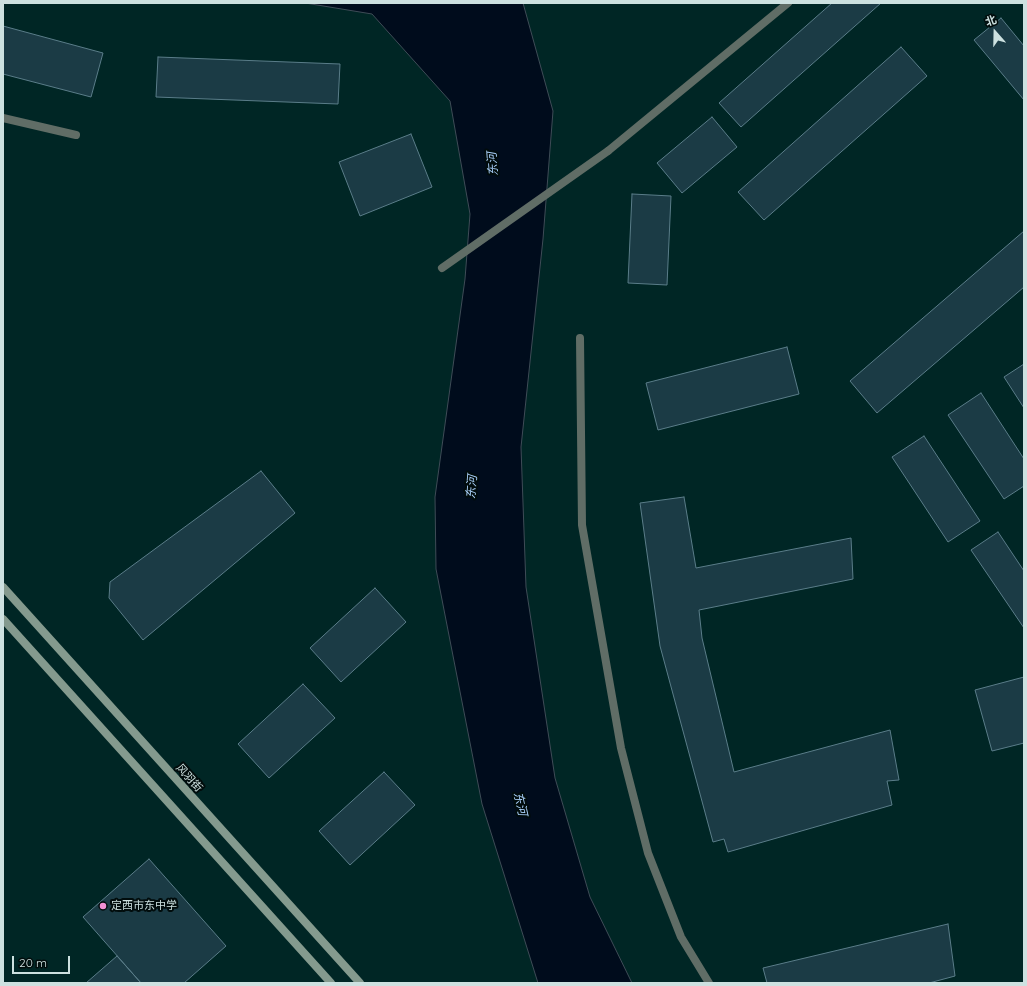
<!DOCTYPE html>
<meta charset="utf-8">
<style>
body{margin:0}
#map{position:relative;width:1027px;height:986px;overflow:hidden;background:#002625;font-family:Quicksand,"Noto Sans SC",sans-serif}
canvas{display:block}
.frame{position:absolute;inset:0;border:4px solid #cde1e0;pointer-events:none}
.north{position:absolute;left:975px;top:12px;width:40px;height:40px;-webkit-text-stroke:3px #010c0c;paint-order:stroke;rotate:340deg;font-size:11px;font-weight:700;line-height:16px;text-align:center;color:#cde1e0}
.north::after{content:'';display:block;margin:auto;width:14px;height:18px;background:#cde1e0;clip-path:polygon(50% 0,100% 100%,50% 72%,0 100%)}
.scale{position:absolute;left:12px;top:956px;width:58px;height:18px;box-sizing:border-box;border:2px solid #cde1e0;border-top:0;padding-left:5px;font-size:12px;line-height:14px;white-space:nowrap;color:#cde1e0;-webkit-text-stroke:3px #010c0c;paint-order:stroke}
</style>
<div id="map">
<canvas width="1027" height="986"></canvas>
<div class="frame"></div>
<div class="north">北</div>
<div class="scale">20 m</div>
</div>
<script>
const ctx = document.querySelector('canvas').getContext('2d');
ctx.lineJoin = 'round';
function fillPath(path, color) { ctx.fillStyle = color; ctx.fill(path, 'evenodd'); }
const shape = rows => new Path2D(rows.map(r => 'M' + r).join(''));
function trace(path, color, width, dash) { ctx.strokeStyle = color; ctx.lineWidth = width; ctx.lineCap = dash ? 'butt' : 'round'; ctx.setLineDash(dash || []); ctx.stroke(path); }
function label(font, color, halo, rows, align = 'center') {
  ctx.font = font + ' Quicksand,"Noto Sans SC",sans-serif'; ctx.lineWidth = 4; ctx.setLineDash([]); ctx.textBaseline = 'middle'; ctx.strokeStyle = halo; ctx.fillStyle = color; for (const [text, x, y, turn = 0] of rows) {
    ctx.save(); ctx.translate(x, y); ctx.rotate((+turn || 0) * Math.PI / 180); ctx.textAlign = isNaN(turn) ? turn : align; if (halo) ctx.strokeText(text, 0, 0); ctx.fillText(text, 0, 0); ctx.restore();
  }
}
const water = shape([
 [305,3,523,3,553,111,543,239,521,447,526,587,555,778,590,897,632,983,538,983,482,804,436,569,435,497,465,279,470,214,450,101,372,14,305,3]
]);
fillPath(water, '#000c1c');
trace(water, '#3e4c57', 1);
const building = shape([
 [832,3,881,3,741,127,719,103,832,3],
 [1001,18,1024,46,1024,100,974,40,1001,18],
 [3,26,103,53,91,97,3,74,3,26],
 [901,47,927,76,764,220,738,192,901,47],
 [158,57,340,64,338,104,156,97,158,57],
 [712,117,737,147,682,193,657,163,712,117],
 [411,134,432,187,360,216,339,162,411,134],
 [632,194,671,196,667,285,628,283,632,194],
 [1024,231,1024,287,877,413,850,381,1024,231],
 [787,347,799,394,658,430,646,383,787,347],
 [1024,364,1024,408,1004,377,1024,364],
 [981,393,1024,459,1024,486,1004,499,948,415,981,393],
 [924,436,980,521,948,542,892,457,924,436],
 [261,471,295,513,143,640,109,598,110,582,261,471],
 [684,497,696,568,851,538,853,579,699,610,702,638,734,772,890,730,899,780,887,781,892,805,728,852,724,839,713,842,660,646,640,503,684,497],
 [998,532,1024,571,1024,628,971,550,998,532],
 [375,588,406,622,341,682,310,648,375,588],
 [1024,677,1024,743,992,751,975,690,1024,677],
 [303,684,335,718,269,778,238,744,303,684],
 [384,772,415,805,350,865,319,831,384,772],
 [149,859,226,946,184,983,141,983,83,917,149,859],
 [948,924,955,976,929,983,767,983,763,968,948,924],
 [117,956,141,983,86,983,117,956]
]);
fillPath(building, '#1b3b45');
trace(building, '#5a7d89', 1);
trace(shape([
 [442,268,608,151]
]), '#606d66', 8);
trace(shape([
 [3,118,76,135],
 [608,151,788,3],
 [580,338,582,525,621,748,648,853,681,937,709,983]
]), '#606d66', 8);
trace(shape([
 [3,587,360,983],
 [3,619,331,983]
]), '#849a8e', 8);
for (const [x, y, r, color] of [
 [103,906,4,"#f391d5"]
]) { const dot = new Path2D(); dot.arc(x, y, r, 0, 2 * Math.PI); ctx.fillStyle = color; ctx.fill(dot); trace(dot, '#010c0c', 1.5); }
label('11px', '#cde1e0', '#010c0c', [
 ["风羽街",189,778,48]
]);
label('11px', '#cde1e0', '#010c0c', [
 ["定西市东中学",111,906]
], 'left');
label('italic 12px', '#aad1fb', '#010c0c', [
 ["东河",493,164,-94],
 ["东河",472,487,-85],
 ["东河",520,804,77]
]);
</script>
